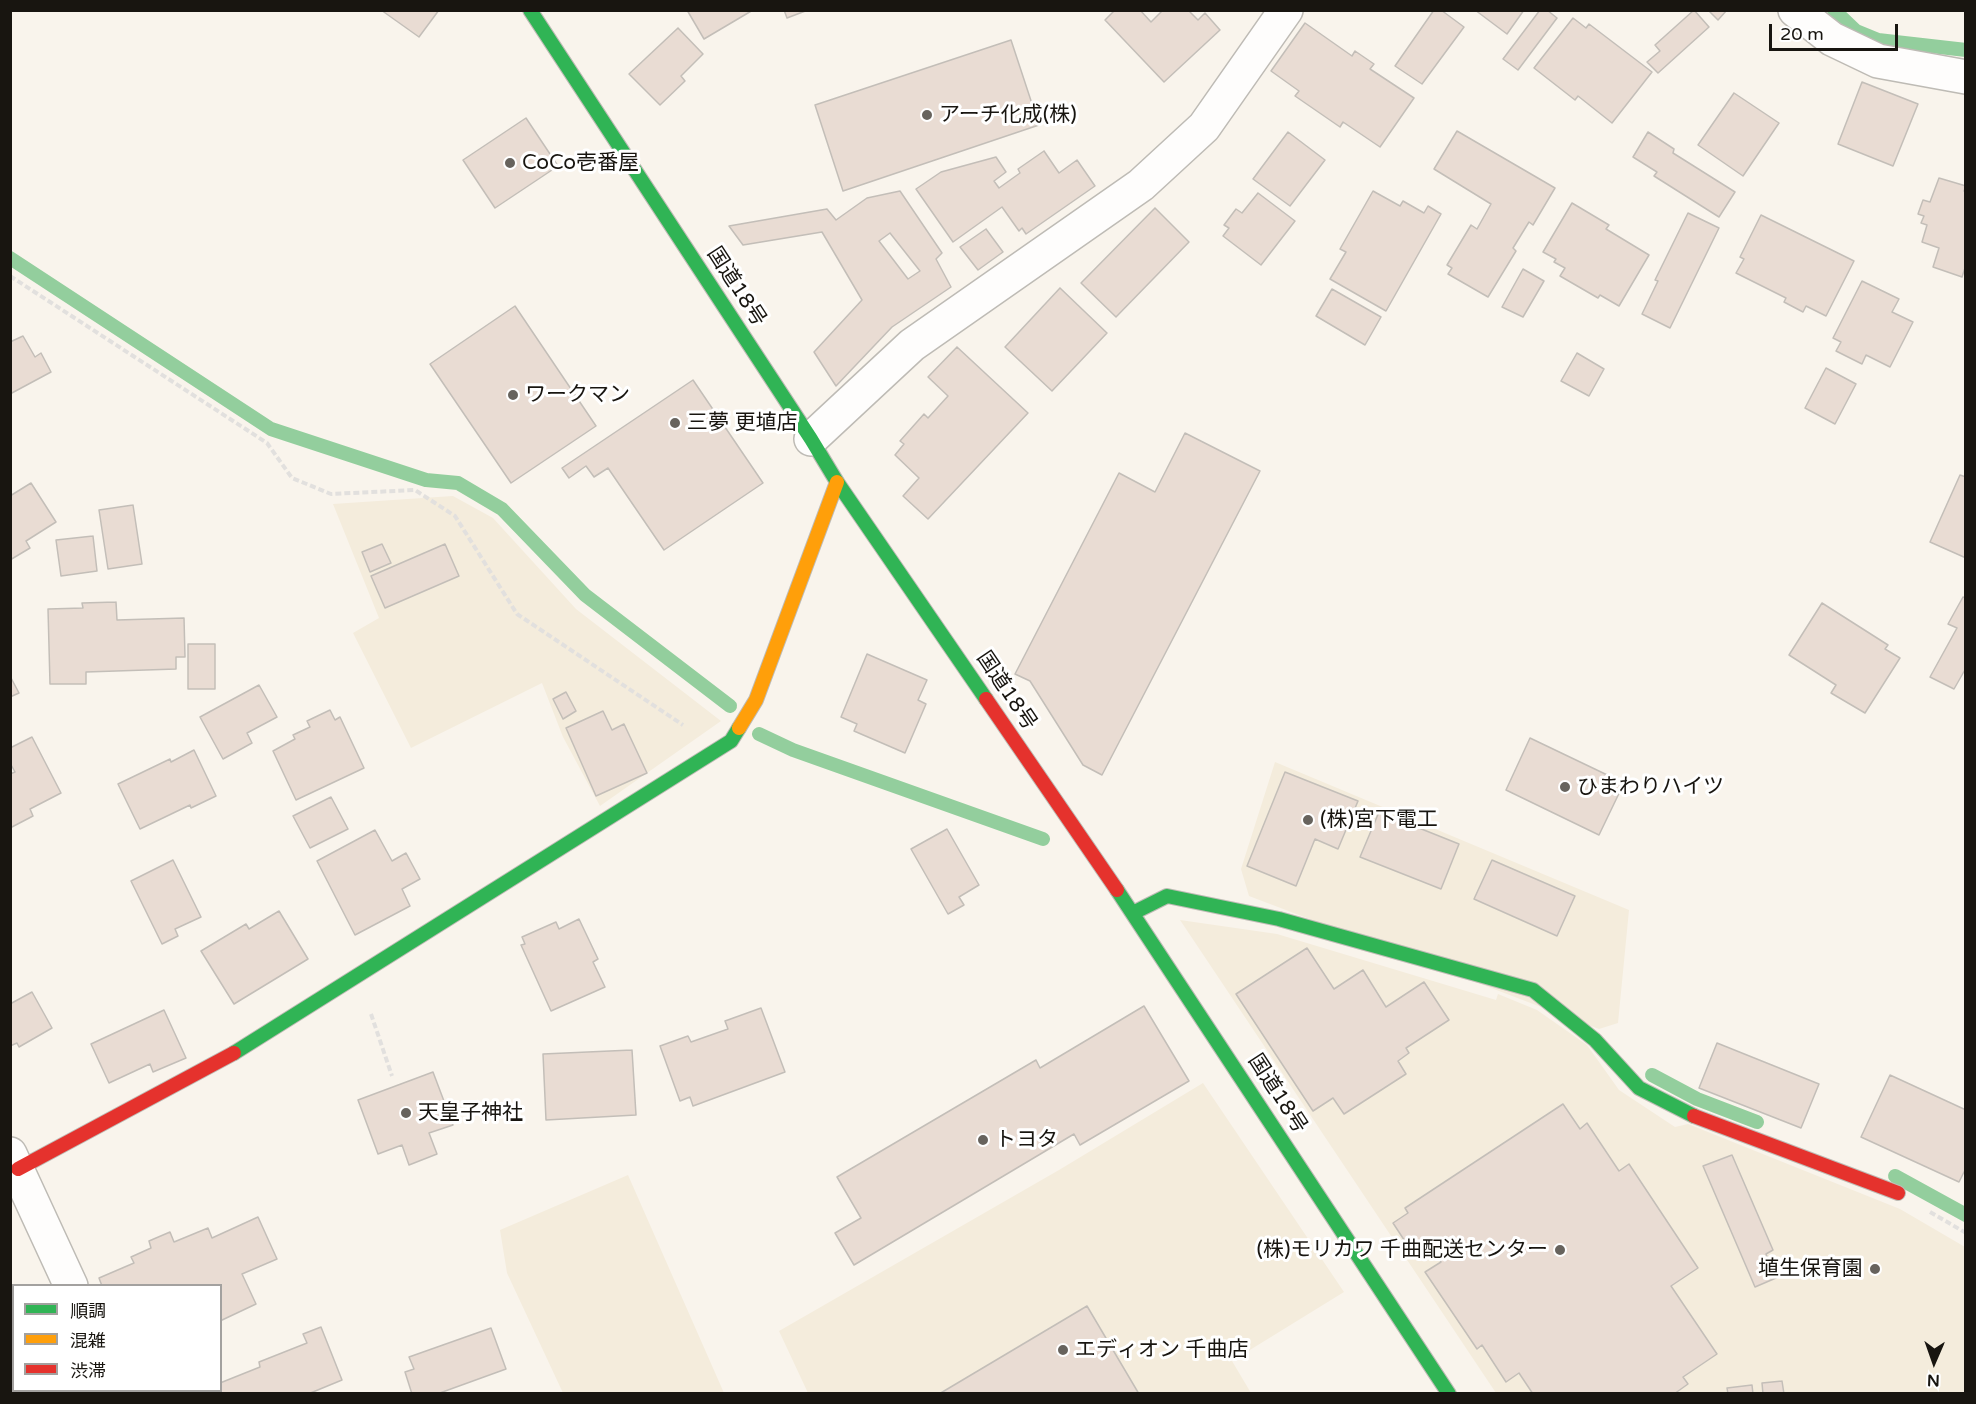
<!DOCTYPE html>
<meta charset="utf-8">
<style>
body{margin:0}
#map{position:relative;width:1976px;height:1404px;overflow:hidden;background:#f9f4ec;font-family:"Varela Round","Noto Sans JP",sans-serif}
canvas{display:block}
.frame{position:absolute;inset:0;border:12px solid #181510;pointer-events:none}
.legend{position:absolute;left:12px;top:1284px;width:210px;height:108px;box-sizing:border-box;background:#fff;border:2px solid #a3a19f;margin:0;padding:8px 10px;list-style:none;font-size:18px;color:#181510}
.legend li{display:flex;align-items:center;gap:12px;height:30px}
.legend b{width:30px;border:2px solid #a3a19f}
.north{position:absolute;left:1904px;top:1332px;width:60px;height:60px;-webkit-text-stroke:4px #fff;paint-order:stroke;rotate:182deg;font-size:16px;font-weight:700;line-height:24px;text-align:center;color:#181510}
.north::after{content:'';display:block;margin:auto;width:21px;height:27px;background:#181510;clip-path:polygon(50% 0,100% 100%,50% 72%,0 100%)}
.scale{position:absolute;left:1769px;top:24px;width:129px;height:27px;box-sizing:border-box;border:3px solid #181510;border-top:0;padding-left:8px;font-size:18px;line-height:21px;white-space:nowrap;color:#181510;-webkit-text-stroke:4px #fff;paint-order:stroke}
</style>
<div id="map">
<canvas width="1976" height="1404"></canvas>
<div class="frame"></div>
<ul class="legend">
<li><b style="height:8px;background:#30b455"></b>順調</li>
<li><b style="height:8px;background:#ff9f0a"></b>混雑</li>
<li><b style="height:8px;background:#e5322d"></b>渋滞</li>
</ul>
<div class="north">N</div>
<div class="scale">20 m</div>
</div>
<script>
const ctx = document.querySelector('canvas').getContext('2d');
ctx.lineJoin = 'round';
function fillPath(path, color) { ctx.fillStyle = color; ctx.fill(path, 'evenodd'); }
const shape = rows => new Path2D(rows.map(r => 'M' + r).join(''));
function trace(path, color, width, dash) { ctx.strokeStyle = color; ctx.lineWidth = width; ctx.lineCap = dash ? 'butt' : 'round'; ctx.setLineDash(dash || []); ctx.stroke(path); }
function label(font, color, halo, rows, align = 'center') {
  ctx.font = font + ' "Varela Round","Noto Sans JP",sans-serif'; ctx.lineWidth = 6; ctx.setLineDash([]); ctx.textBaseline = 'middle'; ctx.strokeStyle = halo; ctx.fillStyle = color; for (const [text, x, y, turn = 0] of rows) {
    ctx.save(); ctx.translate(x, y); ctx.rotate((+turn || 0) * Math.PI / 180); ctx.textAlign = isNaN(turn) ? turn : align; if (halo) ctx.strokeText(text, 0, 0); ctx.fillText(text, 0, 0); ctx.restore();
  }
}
fillPath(shape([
 [453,496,493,518,576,609,721,721,600,806,563,737,542,683,411,748,353,633,379,618,333,504],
 [1275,762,1629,910,1618,1023,1599,1029,1249,896,1241,869],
 [1180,920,1277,934,1496,1000,1498,994,1537,1010,1587,1045,1619,1090,1675,1127,1688,1124,1900,1209,1965,1247,1965,1393,1496,1393],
 [1203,1083,1344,1292,1232,1361,1251,1393,808,1393,779,1331,1059,1170],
 [628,1175,724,1393,563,1393,507,1273,500,1230]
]), '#f4ecdc');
trace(shape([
 [1834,10,1856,31,1878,40,1966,50],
 [10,258,271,429,426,480,458,483,502,509,585,595,730,706],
 [759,734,793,750,1043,839],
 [1652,1075,1697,1099,1757,1122],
 [1895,1176,1966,1215]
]), '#93ce9d', 14);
const building = shape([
 [381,10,439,10,419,37,381,10],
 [687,10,753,10,704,39,687,10],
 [784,10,808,10,787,18,784,10],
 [1115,10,1140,10,1151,22,1163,10,1188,10,1198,20,1205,13,1220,30,1164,82,1105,20,1115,10],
 [1434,10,1441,10,1464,27,1422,84,1395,66,1434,10],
 [1475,10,1524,10,1507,34,1475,10],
 [1540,10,1547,10,1557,18,1518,70,1503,59,1540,10],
 [1694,10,1709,27,1658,73,1647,62,1660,51,1655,45,1694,10],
 [1708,10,1727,10,1718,20,1708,10],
 [1573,18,1586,28,1589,24,1652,72,1612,123,1578,96,1575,100,1534,68,1573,18],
 [1305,23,1352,56,1355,51,1374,64,1370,69,1414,98,1380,147,1343,122,1340,127,1295,96,1299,91,1271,71,1305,23],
 [678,28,703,54,681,76,685,81,660,105,629,74,678,28],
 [1011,40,1039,125,843,191,815,105,1011,40],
 [1862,82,1918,104,1893,166,1838,144,1862,82],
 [1734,93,1779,123,1743,176,1698,145,1734,93],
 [526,118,558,166,495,208,463,160,526,118],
 [1457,131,1555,188,1533,225,1529,222,1513,248,1516,251,1488,297,1448,274,1452,268,1447,265,1471,225,1477,229,1491,204,1434,169,1457,131],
 [1288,132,1325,160,1290,206,1253,179,1288,132],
 [1648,132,1674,149,1673,153,1735,192,1719,217,1654,176,1657,172,1633,157,1648,132],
 [1044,151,1059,173,1077,160,1095,186,1026,234,1022,228,1019,231,1002,207,953,242,916,189,941,172,996,157,1006,172,994,181,999,188,1020,173,1018,169,1044,151],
 [1939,178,1966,186,1964,191,1966,192,1966,265,1962,277,1933,267,1939,248,1922,242,1927,225,1921,223,1924,216,1918,214,1923,200,1930,202,1939,178],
 [900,191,942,253,936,259,951,287,892,327,836,386,814,352,862,300,822,232,743,245,729,226,827,209,836,220,867,198,900,191],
 [890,233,920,271,908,279,879,241,890,233],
 [1373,191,1400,206,1403,201,1424,213,1428,206,1441,214,1386,311,1330,279,1346,252,1340,249,1373,191],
 [1258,193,1295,221,1261,265,1223,236,1229,228,1224,225,1236,209,1242,213,1258,193],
 [1572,203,1609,225,1606,229,1649,255,1619,306,1600,295,1598,298,1560,276,1565,268,1554,262,1556,259,1543,252,1572,203],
 [1155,208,1189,242,1116,317,1081,283,1155,208],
 [1688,213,1719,228,1670,328,1642,314,1658,281,1655,280,1688,213],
 [1761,215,1854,261,1826,316,1806,306,1803,312,1784,302,1786,298,1736,273,1744,259,1740,257,1761,215],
 [986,229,1003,252,978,270,960,247,986,229],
 [1523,269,1544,281,1523,317,1502,307,1523,269],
 [1862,281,1899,299,1892,312,1913,322,1890,367,1866,355,1862,364,1836,351,1841,342,1833,338,1862,281],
 [1060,288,1107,333,1052,391,1005,347,1060,288],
 [1332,289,1381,317,1365,345,1316,316,1332,289],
 [515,306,596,426,511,483,430,364,515,306],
 [23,336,35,357,41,353,51,372,10,394,10,342,23,336],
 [957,347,1028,413,928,519,903,496,919,478,895,455,904,444,900,441,924,414,928,418,948,396,928,377,957,347],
 [1577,353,1604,369,1589,396,1561,381,1577,353],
 [1826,368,1856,384,1835,424,1805,408,1826,368],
 [693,380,763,483,664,550,608,468,594,477,586,466,569,478,562,468,693,380],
 [1185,433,1260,471,1102,775,1083,765,1030,681,1015,674,1119,473,1155,492,1185,433],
 [1960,475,1966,477,1966,558,1930,542,1960,475],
 [31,483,56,522,26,541,30,548,10,560,10,496,31,483],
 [133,505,142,564,108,569,99,510,133,505],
 [93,536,97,571,61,576,56,540,93,536],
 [382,544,391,563,370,572,362,552,382,544],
 [445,544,459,576,385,608,371,576,445,544],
 [1963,597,1966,598,1966,668,1954,689,1930,677,1957,628,1948,624,1963,597],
 [116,602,117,620,184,618,185,657,176,657,176,669,86,672,86,684,50,684,48,609,83,608,82,603,116,602],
 [1822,603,1888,645,1885,649,1900,658,1865,713,1831,693,1836,685,1789,655,1822,603],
 [188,644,215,644,215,689,188,689,188,644],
 [867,654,927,680,918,700,926,704,905,753,854,731,857,724,841,717,867,654],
 [10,676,19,693,10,697,10,676],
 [259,685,277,717,247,733,252,743,223,759,200,717,259,685],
 [566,692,576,711,563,719,553,699,566,692],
 [330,710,335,720,340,717,364,768,296,800,273,751,295,739,293,735,310,727,307,721,330,710],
 [603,711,612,730,624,724,647,773,596,796,566,728,603,711],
 [32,737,61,793,30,809,33,816,10,828,10,774,15,772,10,763,10,748,32,737],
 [1530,738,1624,783,1599,835,1506,790,1530,738],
 [194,750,216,796,191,808,190,805,140,829,118,784,170,759,171,762,194,750],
 [1285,772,1358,801,1338,849,1315,839,1296,886,1247,866,1285,772],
 [331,797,348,829,310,848,293,816,331,797],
 [1379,812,1459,844,1441,889,1360,857,1379,812],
 [947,829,979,885,959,897,964,905,948,914,911,849,947,829],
 [375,830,392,861,406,853,420,879,402,889,410,906,355,935,317,861,375,830],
 [173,860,201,917,175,929,178,936,162,944,131,881,173,860],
 [1492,860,1575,896,1557,936,1474,899,1492,860],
 [279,911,308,959,234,1004,201,951,246,924,249,929,279,911],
 [579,919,598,959,593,962,605,987,551,1011,521,945,525,944,522,937,556,922,559,929,579,919],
 [1307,948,1334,989,1363,970,1386,1007,1424,982,1449,1020,1406,1048,1409,1053,1398,1061,1406,1074,1344,1114,1333,1098,1313,1111,1236,994,1307,948],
 [32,992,52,1028,19,1047,17,1043,10,1046,10,1004,32,992],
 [1144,1006,1189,1081,1080,1145,1074,1134,854,1265,835,1233,861,1218,837,1177,1036,1060,1040,1068,1144,1006],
 [761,1008,785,1072,693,1106,690,1097,680,1101,660,1046,688,1036,691,1042,728,1029,725,1021,761,1008],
 [164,1010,186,1058,153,1072,150,1064,109,1083,91,1044,164,1010],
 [1717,1043,1819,1084,1801,1128,1699,1088,1717,1043],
 [632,1050,636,1115,546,1120,543,1054,632,1050],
 [433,1072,453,1125,429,1133,437,1154,409,1165,402,1145,378,1154,358,1100,433,1072],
 [1890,1075,1966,1110,1966,1168,1959,1182,1861,1137,1890,1075],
 [1563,1104,1580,1129,1587,1123,1619,1171,1629,1164,1698,1268,1671,1286,1717,1354,1683,1377,1688,1384,1674,1394,1533,1394,1519,1373,1506,1382,1482,1345,1477,1349,1425,1272,1441,1262,1430,1245,1414,1255,1393,1223,1408,1213,1405,1208,1563,1104],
 [1732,1155,1773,1250,1766,1254,1776,1278,1755,1287,1703,1166,1732,1155],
 [258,1217,277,1259,242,1274,256,1304,220,1321,220,1286,102,1286,99,1278,134,1263,131,1257,151,1248,149,1241,170,1232,174,1242,208,1228,212,1238,258,1217],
 [1087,1306,1139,1394,939,1394,1087,1306],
 [321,1327,342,1380,308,1394,214,1394,213,1390,220,1390,220,1383,260,1367,259,1362,307,1343,303,1334,321,1327],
 [491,1328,506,1369,437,1394,412,1394,405,1372,414,1369,409,1357,491,1328],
 [1782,1381,1784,1394,1763,1394,1762,1383,1782,1381],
 [1752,1385,1753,1394,1728,1394,1727,1388,1752,1385]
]);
fillPath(building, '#e9dcd3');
trace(building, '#c3beb8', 1.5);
const street = shape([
 [1795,10,1832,39,1878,61,1966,77],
 [811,439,912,345,1141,185,1204,127,1286,10],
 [10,1154,71,1286],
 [120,1390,121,1394]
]);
const fast = shape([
 [530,10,811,439,837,482,986,699],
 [1117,890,1449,1394],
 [1133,913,1167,896,1279,919,1533,990,1595,1040,1639,1088,1694,1116],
 [234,1053,731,741,739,728]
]);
const slow = shape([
 [739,728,756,700,837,482]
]);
const jam = shape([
 [986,699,1117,890],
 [1694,1116,1898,1193],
 [18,1169,234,1053]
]);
trace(street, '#bebbb5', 36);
trace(fast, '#bebbb5', 16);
trace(slow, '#bebbb5', 16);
trace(jam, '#bebbb5', 16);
trace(shape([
 [10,276,267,443,292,478,331,494,415,490,455,516,517,614,683,725],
 [371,1014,392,1076],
 [1930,1212,1966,1233]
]), '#e2e0de', 4, [6, 3]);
trace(street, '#fefdfc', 33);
trace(fast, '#30b455', 14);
trace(slow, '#ff9f0a', 14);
trace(jam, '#e5322d', 14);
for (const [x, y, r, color] of [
 [927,115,6,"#67635d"],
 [510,163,6,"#67635d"],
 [513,395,6,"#67635d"],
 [675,423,6,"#67635d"],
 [1565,787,6,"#67635d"],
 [1308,820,6,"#67635d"],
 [406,1113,6,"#67635d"],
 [983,1140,6,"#67635d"],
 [1560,1250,6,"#67635d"],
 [1875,1269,6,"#67635d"],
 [1063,1350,6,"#67635d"]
]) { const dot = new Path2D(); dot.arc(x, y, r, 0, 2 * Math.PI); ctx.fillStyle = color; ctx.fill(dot); trace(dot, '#fff', 2); }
label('21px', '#181510', '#fff', [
 ["アーチ化成(株)",939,115],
 ["CoCo壱番屋",522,163],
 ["ワークマン",525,395],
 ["三夢 更埴店",687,423],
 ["ひまわりハイツ",1577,787],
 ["(株)宮下電工",1320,820],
 ["天皇子神社",418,1113],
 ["トヨタ",995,1140],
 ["(株)モリカワ 千曲配送センター",1548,1250,"right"],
 ["埴生保育園",1863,1269,"right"],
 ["エディオン 千曲店",1075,1350]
], 'left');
label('21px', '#181510', '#fff', [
 ["国道18号",736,287,57],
 ["国道18号",1006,691,56],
 ["国道18号",1277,1094,57]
]);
</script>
